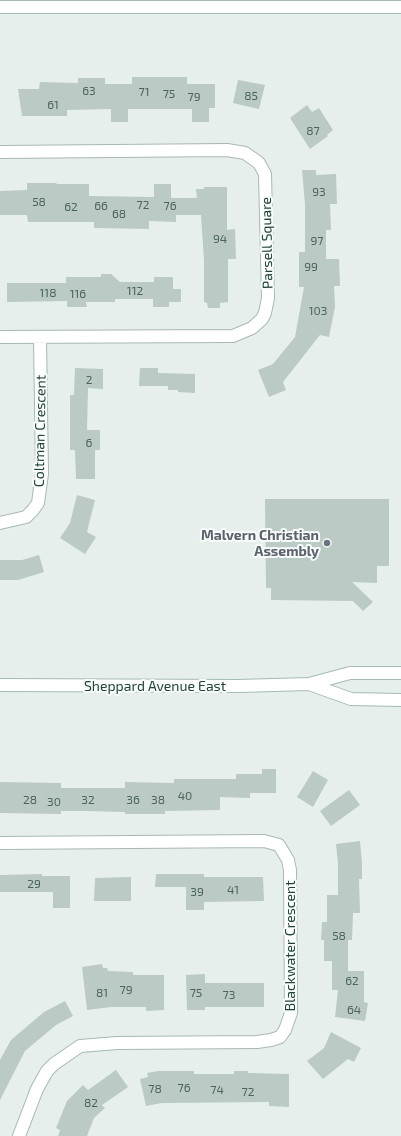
<!DOCTYPE html>
<style>
body{margin:0}
canvas{display:block;background:#e6efeb}
</style>
<canvas width="401" height="1136"></canvas>
<script>
const ctx = document.querySelector('canvas').getContext('2d');
ctx.lineJoin = 'round';
function fillPath(path, color) { ctx.fillStyle = color; ctx.fill(path, 'evenodd'); }
const shape = rows => new Path2D(rows.map(r => 'M' + r).join(''));
function trace(path, color, width, dash) { ctx.strokeStyle = color; ctx.lineWidth = width; ctx.lineCap = dash ? 'butt' : 'round'; ctx.setLineDash(dash || []); ctx.stroke(path); }
function label(font, color, halo, rows, align = 'center') {
  ctx.font = font + ' "Exo 2",sans-serif'; ctx.lineWidth = 4; ctx.setLineDash([]); ctx.textBaseline = 'middle'; ctx.strokeStyle = halo; ctx.fillStyle = color; for (const [text, x, y, turn = 0] of rows) {
    ctx.save(); ctx.translate(x, y); ctx.rotate((+turn || 0) * Math.PI / 180); ctx.textAlign = isNaN(turn) ? turn : align; if (halo) ctx.strokeText(text, 0, 0); ctx.fillText(text, 0, 0); ctx.restore();
  }
}
fillPath(shape([
 [132,77,187,77,187,84,215,84,215,108,209,108,209,122,192,122,192,109,128,109,128,122,111,122,111,109,67,110,67,116,22,116,18,89,39,89,40,82,78,83,78,78,105,78,105,84,132,84],
 [238,80,265,85,259,109,233,103],
 [307,105,312,112,319,108,333,130,327,135,328,136,310,149,290,118],
 [302,170,316,170,316,175,336,174,337,204,330,204,331,230,326,230,326,259,339,259,340,286,334,286,335,307,329,337,320,335,283,382,286,390,269,397,258,370,273,364,295,337,304,287,299,287,299,252,305,252,305,204],
 [27,183,56,183,57,184,89,184,89,196,154,197,154,184,171,184,171,198,197,198,196,189,204,189,204,187,227,187,227,230,235,229,236,259,228,259,228,302,220,303,220,308,208,308,207,303,204,302,204,260,201,215,176,215,176,222,149,221,149,229,94,228,94,222,28,222,27,215,0,215,0,191,27,190],
 [101,274,111,274,120,282,154,282,154,277,173,277,173,289,181,289,181,302,169,302,169,307,153,307,153,299,115,299,115,302,86,302,87,307,67,307,67,301,7,302,7,283,66,283,66,277,101,277],
 [75,368,103,369,103,389,88,388,87,430,100,430,100,450,95,450,95,479,76,479,75,450,70,450,70,395,74,395],
 [140,368,158,368,158,373,195,374,195,393,178,392,178,390,168,390,168,386,139,386],
 [77,495,95,500,87,532,96,537,85,554,60,538,70,523],
 [265,499,389,499,389,566,377,566,377,583,352,582,373,602,363,611,353,601,271,600,271,588,266,588],
 [39,555,44,572,18,580,0,580,0,560,22,560],
 [262,769,276,769,276,793,250,793,250,798,220,797,220,810,165,811,165,814,125,814,125,812,87,811,61,811,61,814,0,813,0,782,61,783,61,788,125,788,125,782,174,783,174,779,236,779,236,774,262,774],
 [313,771,328,780,313,807,297,797],
 [349,790,360,805,331,826,320,811],
 [360,841,362,863,362,879,359,879,360,913,353,913,352,940,348,940,348,971,364,971,364,1002,368,1003,365,1021,335,1017,338,990,332,990,332,961,324,961,324,940,321,940,322,922,327,922,327,895,338,895,338,864,336,844],
 [42,874,42,876,70,876,70,908,53,908,53,892,0,892,0,875],
 [156,874,204,874,204,877,263,877,264,901,204,902,204,910,186,910,186,887,155,887],
 [131,877,131,901,94,901,95,878],
 [102,964,103,968,107,968,108,971,133,972,133,975,164,975,164,1010,146,1011,146,1007,111,1007,87,1010,82,967],
 [205,974,205,983,264,983,264,1007,205,1007,205,1010,187,1010,186,975],
 [65,1001,73,1016,56,1025,25,1051,0,1100,0,1060,11,1040,44,1012],
 [331,1032,361,1048,354,1062,348,1059,323,1079,307,1061,324,1048],
 [116,1070,128,1087,102,1105,105,1108,94,1118,87,1136,58,1136,60,1130,56,1128,67,1101,83,1085,88,1090],
 [158,1071,194,1071,194,1074,234,1074,234,1071,248,1071,248,1073,289,1074,289,1107,269,1106,269,1102,162,1103,146,1106,140,1079,148,1077,147,1073]
]), '#bbcac4');
const street = shape([
 [0,152,227,150,245,153,259,163,265,174,268,298,265,313,262,319,252,328,233,336,0,337],
 [0,523,26,517,33,510,38,503,42,474,40,337],
 [0,843,264,841,279,845,288,860,290,870,291,1013,285,1030,280,1037,271,1040,257,1042,117,1043,80,1046,54,1064,47,1071,37,1089,19,1136]
]);
const secondary = shape([
 [0,7,401,7],
 [309,684,351,699,401,700],
 [0,685,238,686,309,684,350,673,401,673]
]);
trace(street, '#a8b8b2', 14);
trace(secondary, '#a4bbb3', 14);
trace(street, '#fff', 12);
trace(secondary, '#fff', 12);
for (const [x, y, r, color] of [
 [327,543,4,"#6b7280"]
]) { const dot = new Path2D(); dot.arc(x, y, r, 0, 2 * Math.PI); ctx.fillStyle = color; ctx.fill(dot); trace(dot, '#f7fbf9', 1.5); }
label('12px', '#4a645c', null, [
 ["63",89,91],
 ["71",144,92],
 ["75",169,94],
 ["85",251,96],
 ["79",194,97],
 ["61",53,105],
 ["87",313,131],
 ["93",319,192],
 ["58",39,202],
 ["72",143,205],
 ["66",101,206],
 ["76",170,206],
 ["62",71,207],
 ["68",119,214],
 ["94",220,239],
 ["97",317,241],
 ["99",311,267],
 ["112",135,291],
 ["118",48,293],
 ["116",78,294],
 ["103",318,311],
 ["2",89,380],
 ["6",89,443],
 ["40",185,796],
 ["28",30,800],
 ["32",88,800],
 ["36",133,800],
 ["38",158,800],
 ["30",54,802],
 ["29",34,884],
 ["41",233,890],
 ["39",197,892],
 ["58",339,936],
 ["62",352,981],
 ["79",126,990],
 ["81",102,993],
 ["75",196,993],
 ["73",229,995],
 ["64",354,1010],
 ["76",184,1088],
 ["78",155,1089],
 ["74",217,1090],
 ["72",248,1092],
 ["82",91,1103]
]);
label('14px', '#24423a', '#f7fbf9', [
 ["Parsell Square",267,243,-91],
 ["Coltman Crescent",40,431,-89],
 ["Sheppard Avenue East",155,686],
 ["Blackwater Crescent",290,946,-90]
]);
label('bold 14px', '#5b616d', '#f7fbf9', [
 ["Malvern Christian",319,535],
 ["Assembly",319,551]
], 'right');
</script>
